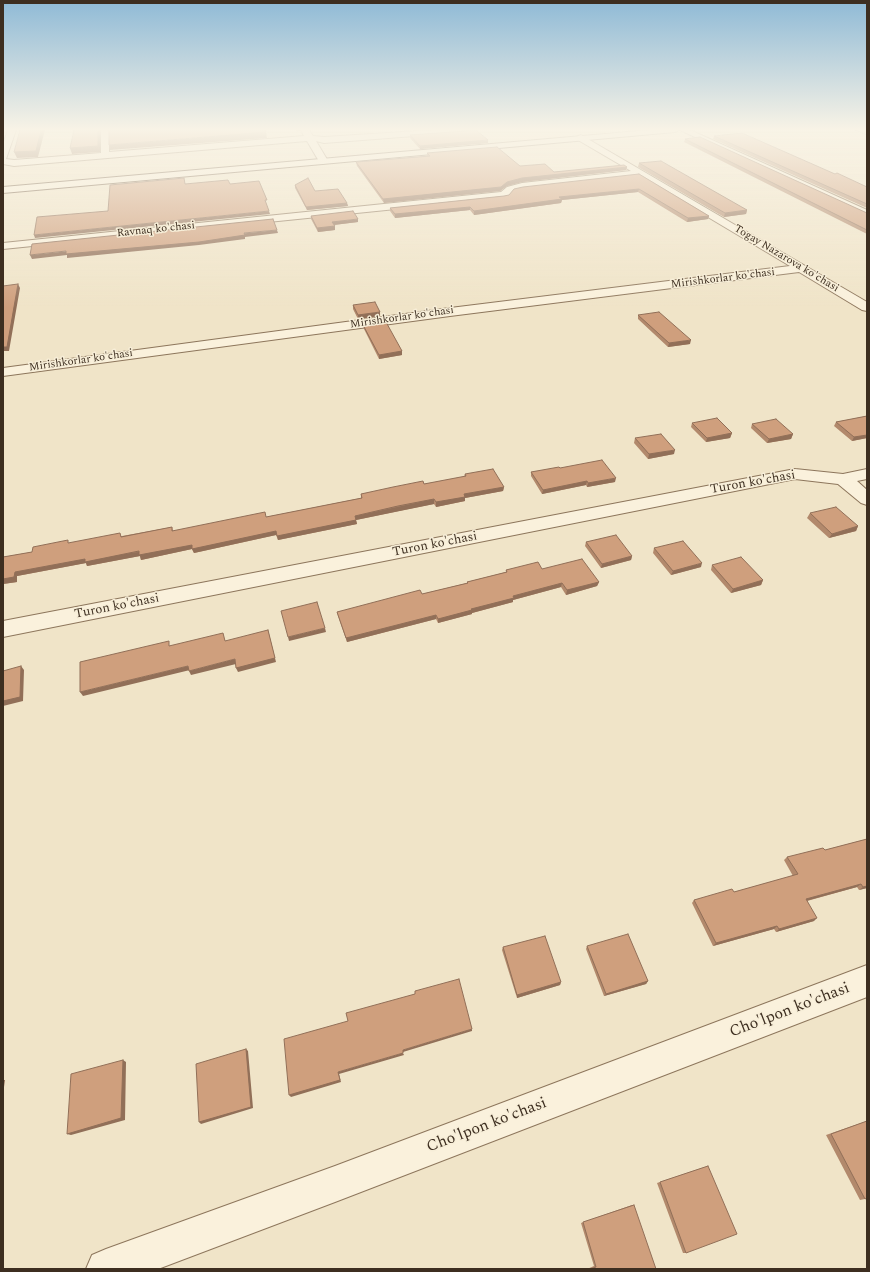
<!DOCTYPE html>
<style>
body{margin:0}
#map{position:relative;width:870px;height:1272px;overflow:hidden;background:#f0e4c8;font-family:Spectral,serif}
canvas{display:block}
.frame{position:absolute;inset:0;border:4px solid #3d2e20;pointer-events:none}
</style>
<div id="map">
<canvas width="870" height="1272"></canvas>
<div class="frame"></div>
</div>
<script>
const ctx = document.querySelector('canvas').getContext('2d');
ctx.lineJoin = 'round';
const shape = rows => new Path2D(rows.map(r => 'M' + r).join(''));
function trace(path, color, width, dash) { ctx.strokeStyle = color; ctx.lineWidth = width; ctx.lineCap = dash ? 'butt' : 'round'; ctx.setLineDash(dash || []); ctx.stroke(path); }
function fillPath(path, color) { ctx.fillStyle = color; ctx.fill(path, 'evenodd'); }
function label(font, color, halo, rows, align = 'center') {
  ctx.font = font + ' Spectral,serif'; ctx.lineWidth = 3; ctx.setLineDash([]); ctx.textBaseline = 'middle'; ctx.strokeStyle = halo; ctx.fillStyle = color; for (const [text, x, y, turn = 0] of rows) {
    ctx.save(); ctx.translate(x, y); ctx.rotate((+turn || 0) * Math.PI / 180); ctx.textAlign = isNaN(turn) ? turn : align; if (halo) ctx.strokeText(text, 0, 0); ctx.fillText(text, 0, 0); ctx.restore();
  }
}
const minor = shape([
 [8,130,16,130,6,159,14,160,101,153,101,130,109,130,109,152,304,136,301,130,309,130,313,136,324,137,434,130,470,130,466,132,324,143,316,141,328,161,323,164,320,163,307,141,14,166,3,164,3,144,8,130],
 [680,130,690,130,867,210,867,217,680,130],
 [581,135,867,302,867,311,862,310,799,272,450,316,3,376,3,368,450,308,790,266,639,176,522,189,513,191,508,197,504,198,3,249,3,243,501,192,507,187,522,183,631,171,578,140,577,138,578,136,581,135],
 [795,469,843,474,867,469,867,479,857,481,867,490,867,505,861,503,838,484,795,479,3,637,3,621,795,469],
 [867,965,867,997,335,1202,158,1269,86,1269,92,1255,106,1249,335,1166,867,965]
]);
const secondary = shape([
 [650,130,679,130,675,132,3,193,3,187,650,130]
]);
trace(minor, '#8d765c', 2);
trace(secondary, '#6f573f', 2);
trace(shape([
 [855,130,867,135]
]), '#8d765c', 1, [1.5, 1]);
fillPath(minor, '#faf1dc');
fillPath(secondary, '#faf1dc');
fillPath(shape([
 [466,131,488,143,420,149,410,138,410,135],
 [714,136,835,174,867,187,867,208,713,139],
 [685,139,867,213,867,234,684,142],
 [427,153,520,166,554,172,627,167,626,170,522,182,507,186,500,191,384,203,357,166,356,162,427,156],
 [639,163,747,210,746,214,724,217,638,167],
 [639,174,709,216,708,219,687,222,638,192,562,200,561,203,474,215,470,210,395,218,390,211,390,208,504,196],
 [295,185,315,191,347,203,348,206,307,210,295,188],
 [311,216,358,222,334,225,335,230,318,232,311,219],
 [353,305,380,316,358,319,353,309],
 [638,315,690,344,668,347,638,319],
 [363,325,402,351,402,355,379,359,364,329],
 [867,416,867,438,852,441,834,426,836,422],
 [692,423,732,433,730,438,706,442,691,427],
 [752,424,793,434,791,439,767,443,751,428],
 [635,438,674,454,648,459,634,443],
 [560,468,615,482,587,487,586,485,542,494,531,476,531,472],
 [465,474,504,487,503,491,465,498,465,501,436,507,434,504,399,511,356,520,357,524,278,540,276,535,194,553,192,549,141,560,140,556,87,566,86,563,17,576,17,582,3,584,3,557,32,552,69,543,122,536,172,527,173,531,266,517,361,498,361,494,424,484,464,477],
 [810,513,858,526,856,531,829,538,807,518],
 [586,542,632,556,631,560,601,568,585,546],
 [654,548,701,567,671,575,653,553],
 [712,565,763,580,761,585,731,593,711,570],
 [542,569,599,582,597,586,566,595,561,587,513,600,513,602,472,613,472,614,438,623,436,619,347,642,338,616,337,612,422,594,467,583,467,582,506,572,506,570],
 [867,839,867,888,859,890,857,887,807,901,814,921,776,932,774,929,713,946,692,903,694,900,734,892,793,876,784,860,787,857,825,850],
 [587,946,648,981,646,984,604,996,586,949],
 [503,947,561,982,560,985,517,998,502,950],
 [867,1121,865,1199,860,1200,826,1135],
 [708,1166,686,1253,683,1253,657,1183],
 [632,1205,656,1269,587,1269,594,1266,581,1223]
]), '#b2896c');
fillPath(shape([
 [41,130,45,130,38,157,17,158,14,152],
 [98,130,100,130,100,152,72,154,70,148],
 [296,130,301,130,300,131,297,132],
 [266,132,267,138,110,150,109,145],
 [488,140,488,143,420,149,420,146],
 [627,167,626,170,522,182,507,186,500,191,384,203,383,199,507,182,522,178],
 [639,189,638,192,562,200,561,203,474,215,474,211,559,197],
 [347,203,348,206,307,210,306,207],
 [470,207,470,210,395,218,395,214],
 [747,210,746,214,724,217,725,213],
 [269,211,270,214,35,238,34,235],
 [709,216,708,219,687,222,688,218],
 [358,219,358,222,333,225,332,222],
 [335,226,335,230,318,232,317,228],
 [277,230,278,233,245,237,245,239,199,245,67,258,67,255,32,259,30,255],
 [18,284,20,288,9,351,3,351,3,347],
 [380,312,380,316,358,319,358,315],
 [691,340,690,344,668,347,669,343],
 [402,351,402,355,379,359,379,355],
 [732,433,730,438,706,442,707,438],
 [793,434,791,439,767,443,769,439],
 [867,435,867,438,852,441,854,437],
 [675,450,674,454,648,459,649,454],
 [616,478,615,482,587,487,588,483],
 [587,481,586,485,542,494,543,490],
 [504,487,503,491,465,498,465,501,436,507,436,502,464,494],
 [434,499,434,504,356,520,357,524,278,540,277,536,355,516],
 [858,526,856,531,829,538,832,534],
 [276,531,276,535,194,553,192,549,141,560,140,556,87,566,86,563,17,576,17,582,3,584,3,579,15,572,85,559,192,545],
 [632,556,631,560,601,568,602,564],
 [702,563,701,567,671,575,673,571],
 [763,580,761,585,731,593,733,589],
 [599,582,597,586,566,595,567,590],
 [562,583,561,587,513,600,513,602,472,613,472,614,438,623,438,619,513,596],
 [436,615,436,619,347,642,346,638],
 [325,628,326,632,289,641,288,637],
 [268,630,276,662,238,672,236,668],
 [235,659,236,664,191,675,189,671],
 [21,666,24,670,23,701,3,706,3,701],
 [188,666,190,670,83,696,80,692],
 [861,884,857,887,802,902,806,899],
 [867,886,867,888,859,890,863,887],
 [817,918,814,921,776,932,779,929],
 [777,926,774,929,713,946,716,943],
 [648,981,646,984,604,996,606,994],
 [561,982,560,985,517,998,517,995],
 [472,1029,472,1031,403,1052,403,1050],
 [246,1049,248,1051,253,1108,201,1124,199,1122],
 [403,1053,404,1055,339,1074,341,1082,291,1097,289,1095,338,1072],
 [123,1060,126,1062,125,1120,71,1135,67,1134],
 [3,1080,5,1080,3,1094]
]), '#916f58');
const building = shape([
 [20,130,41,130,36,151,14,152,20,130],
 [74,130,98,130,98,146,70,148,74,130],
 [109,130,265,130,266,132,109,145,109,130],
 [468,130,476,130,488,140,420,146,410,135,466,131,468,130],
 [742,133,835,174,837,173,867,187,867,204,714,136,742,133],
 [700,137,867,213,867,230,685,139,700,137],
 [497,147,520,166,545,164,554,172,624,165,627,167,522,178,507,182,501,187,383,199,356,162,430,156,427,153,497,147],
 [661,161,747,210,725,213,639,163,661,161],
 [639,174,709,216,688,218,639,189,559,197,562,199,474,211,470,207,395,214,390,208,504,196,509,195,514,189,523,187,639,174],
 [184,178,185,184,228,180,230,184,259,181,267,200,265,200,269,211,34,235,37,217,108,211,110,185,184,178],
 [308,178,315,191,338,189,347,203,306,207,295,185,308,178],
 [353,211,358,219,332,222,335,226,317,228,311,216,353,211],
 [273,219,277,230,244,233,245,235,199,242,66,254,66,251,30,255,32,244,273,219],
 [18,284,7,347,3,347,3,286,18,284],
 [375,302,380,312,358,315,353,305,375,302],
 [659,312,691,340,669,343,638,315,659,312],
 [386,322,402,351,379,355,363,325,386,322],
 [867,416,867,435,854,437,836,422,867,416],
 [717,418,732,433,707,438,692,423,717,418],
 [776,419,793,434,769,439,752,424,776,419],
 [661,434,675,450,649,454,635,438,661,434],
 [602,460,616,478,588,483,587,481,543,490,531,472,559,467,560,468,602,460],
 [493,469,504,487,464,494,465,497,436,502,434,499,398,506,355,516,356,520,277,536,276,531,192,549,192,545,139,555,139,551,85,562,85,559,15,572,14,577,3,579,3,557,32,552,33,547,68,540,68,543,120,533,121,537,172,527,172,531,265,512,266,517,362,498,361,494,393,487,423,481,424,484,466,476,465,474,493,469],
 [836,507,858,526,832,534,810,513,836,507],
 [616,535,632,556,602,564,586,542,616,535],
 [683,541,702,563,673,571,654,548,683,541],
 [741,557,763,580,733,589,712,565,741,557],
 [582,559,599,582,567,590,562,583,513,596,514,598,471,609,472,610,438,619,436,615,346,638,337,612,420,590,422,594,468,583,467,582,507,572,506,570,538,562,542,569,582,559],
 [317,602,325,628,288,637,281,611,317,602],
 [268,630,275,658,236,668,235,659,189,671,188,666,80,692,80,662,169,641,169,646,223,633,225,641,268,630],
 [21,666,20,697,3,701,3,671,21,666],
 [867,839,867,886,863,887,861,884,806,899,817,918,779,929,777,926,716,943,694,900,732,889,734,892,798,874,787,857,823,848,825,850,867,839],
 [628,934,648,981,606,994,587,946,628,934],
 [545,936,561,982,517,995,503,947,545,936],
 [459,979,472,1029,403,1050,403,1053,338,1072,340,1080,289,1095,284,1039,348,1021,346,1013,415,994,415,991,459,979],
 [246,1049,251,1107,199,1122,196,1064,246,1049],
 [123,1060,121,1118,67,1134,71,1074,123,1060],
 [867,1121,867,1198,865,1199,831,1134,867,1121],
 [708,1166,737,1234,686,1253,660,1182,708,1166],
 [634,1205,656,1269,590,1269,596,1267,583,1222,634,1205]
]);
fillPath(building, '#cf9f7d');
trace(building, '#916f58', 1);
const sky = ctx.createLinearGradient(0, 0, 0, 308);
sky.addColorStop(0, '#8fbad6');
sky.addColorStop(0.42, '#f8f3e6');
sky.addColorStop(1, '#f8f3e600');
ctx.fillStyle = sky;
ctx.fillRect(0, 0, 870, 308);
label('11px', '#3d2e20', '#f7eed8', [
 ["Ravnaq ko'chasi",156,230,-6],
 ["Togay Nazarova ko'chasi",786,259,31],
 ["Mirishkorlar ko'chasi",723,279,-7],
 ["Mirishkorlar ko'chasi",402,318,-8],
 ["Mirishkorlar ko'chasi",81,361,-8]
]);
label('13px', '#3d2e20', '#f7eed8', [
 ["Turon ko'chasi",753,483,-10],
 ["Turon ko'chasi",435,545,-11],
 ["Turon ko'chasi",117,607,-11]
]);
label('16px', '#3d2e20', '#f7eed8', [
 ["Cho'lpon ko'chasi",790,1011,-21],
 ["Cho'lpon ko'chasi",487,1126,-21]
]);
</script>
